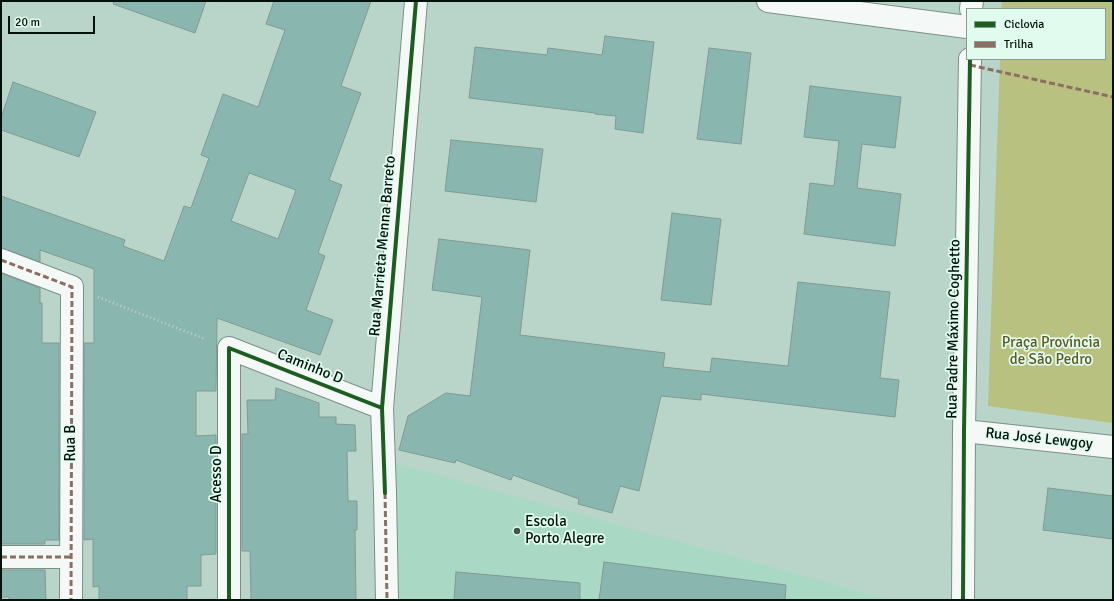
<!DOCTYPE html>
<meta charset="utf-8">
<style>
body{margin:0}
#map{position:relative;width:1114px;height:601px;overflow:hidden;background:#b9d5c9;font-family:Signika,sans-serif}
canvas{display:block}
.frame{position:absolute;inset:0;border:2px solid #00120a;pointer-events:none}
.legend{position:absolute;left:966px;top:8px;width:140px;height:52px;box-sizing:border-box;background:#e1fcef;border:1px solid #879e93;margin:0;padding:5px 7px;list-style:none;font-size:12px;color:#00120a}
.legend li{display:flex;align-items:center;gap:8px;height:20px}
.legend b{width:20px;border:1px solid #879e93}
.scale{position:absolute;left:8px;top:16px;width:87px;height:18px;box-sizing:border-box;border:2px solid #00120a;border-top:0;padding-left:5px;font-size:12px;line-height:14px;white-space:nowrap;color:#00120a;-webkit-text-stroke:3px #e1fcef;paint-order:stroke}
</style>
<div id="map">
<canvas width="1114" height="601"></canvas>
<div class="frame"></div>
<ul class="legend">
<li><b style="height:5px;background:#1b5e20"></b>Ciclovia</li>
<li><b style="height:5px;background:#8d6e63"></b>Trilha</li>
</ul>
<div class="scale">20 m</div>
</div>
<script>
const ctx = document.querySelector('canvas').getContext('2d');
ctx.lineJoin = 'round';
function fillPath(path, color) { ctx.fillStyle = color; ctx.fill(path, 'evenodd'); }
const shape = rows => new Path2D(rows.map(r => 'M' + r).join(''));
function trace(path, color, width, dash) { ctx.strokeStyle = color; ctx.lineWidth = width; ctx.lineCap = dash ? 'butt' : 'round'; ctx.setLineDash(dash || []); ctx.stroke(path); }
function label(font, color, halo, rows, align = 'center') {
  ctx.font = font + ' Signika,sans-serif'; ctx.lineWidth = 3.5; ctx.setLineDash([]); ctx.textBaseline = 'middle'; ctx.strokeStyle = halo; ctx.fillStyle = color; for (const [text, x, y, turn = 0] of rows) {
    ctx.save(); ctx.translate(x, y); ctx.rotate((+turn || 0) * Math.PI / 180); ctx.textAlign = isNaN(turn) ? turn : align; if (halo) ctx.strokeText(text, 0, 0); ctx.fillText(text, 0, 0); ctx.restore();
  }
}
fillPath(shape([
 [392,462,890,600,393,600]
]), '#a9d9c4');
fillPath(shape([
 [1002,1,1113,1,1113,423,988,406,1000,59,1105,59,1105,9,1001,9]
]), '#b8c17f');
const building = shape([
 [114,1,206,1,195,33,113,4,114,1],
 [274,1,371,1,341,86,361,93,329,180,342,185,318,253,325,256,306,310,333,320,320,355,217,318,216,391,196,391,196,436,216,435,216,554,201,555,201,586,187,586,187,600,99,600,99,586,93,587,93,539,84,540,84,343,94,343,94,269,40,250,40,262,1,248,1,196,125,240,123,246,164,261,184,206,191,208,209,158,201,155,223,94,258,107,285,30,266,24,274,1],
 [249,173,296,190,278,239,231,221,249,173],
 [605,36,654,42,643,133,615,129,616,116,595,114,595,113,469,98,475,47,547,55,548,48,602,55,605,36],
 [709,48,751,53,741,144,697,139,709,48],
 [13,82,96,112,79,157,1,130,1,118,13,82],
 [810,86,901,97,895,148,862,144,857,188,901,194,895,246,804,234,810,183,834,186,839,141,804,137,810,86],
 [451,140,543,149,536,202,445,191,451,140],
 [672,213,721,219,711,305,661,300,672,213],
 [439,239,530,250,520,335,665,353,663,367,710,372,712,358,788,366,798,282,890,292,880,378,899,380,895,417,701,394,701,400,661,396,639,491,620,486,612,513,578,504,579,499,513,475,511,480,456,460,455,463,399,450,408,416,446,393,470,396,482,297,432,290,439,239],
 [1,273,40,288,40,303,42,303,42,343,59,343,59,540,45,540,45,544,1,544,1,273],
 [276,388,319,403,319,417,336,417,336,424,355,425,356,451,347,451,348,501,357,501,357,530,355,530,356,600,251,600,250,551,242,551,242,434,248,434,247,400,275,400,276,388],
 [1048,488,1113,496,1113,539,1043,530,1048,488],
 [604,562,786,585,785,600,599,600,604,562],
 [1,570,45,570,46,600,9,600,9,597,1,597,1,570],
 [456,572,580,583,580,600,454,600,456,572]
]);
fillPath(building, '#89b7af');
trace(building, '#819993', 1);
const pedestrian = shape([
 [385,493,387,600]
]);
const minor = shape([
 [971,9,972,1],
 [1,260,72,287,71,600],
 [964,431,1113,447],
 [385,493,382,408,416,1],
 [1,557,70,557],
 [229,600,229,348,382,408]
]);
const tertiary = shape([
 [768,1,967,27],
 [963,600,964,431,970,59]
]);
trace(pedestrian, '#7a9087', 24);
trace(minor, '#7a9087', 24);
trace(tertiary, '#7a9087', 24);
trace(shape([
 [98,297,205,339]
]), '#c7d0cc', 2.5, [1, 3]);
trace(pedestrian, '#f4f9f7', 22);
trace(minor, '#f4f9f7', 22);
trace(tertiary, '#f4f9f7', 22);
trace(shape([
 [970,65,1113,97],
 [1,260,72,287,71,600],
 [385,493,387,600],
 [1,557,70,557]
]), '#8d6e63', 3, [6, 3]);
trace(shape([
 [385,493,382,408,416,1],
 [229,600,229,348,382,408],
 [963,600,964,431,970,59]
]), '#1b5e20', 4);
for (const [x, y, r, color] of [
 [517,531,4,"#41564d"]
]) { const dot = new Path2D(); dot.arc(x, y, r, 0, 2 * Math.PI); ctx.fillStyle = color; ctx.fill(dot); trace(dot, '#e1fcef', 1.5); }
label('15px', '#00120a', '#e1fcef', [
 ["Rua Marrieta Menna Barreto",383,246,-85],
 ["Rua Padre Máximo Coghetto",954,329,-89],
 ["Caminho D",310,367,22],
 ["Rua José Lewgoy",1039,439,6],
 ["Rua B",71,443,-90],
 ["Acesso D",217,474,-90]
]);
label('15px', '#5d591f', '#e1fcef', [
 ["Praça Província",1051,343],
 ["de São Pedro",1051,360]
]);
label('15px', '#00120a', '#e1fcef', [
 ["Escola",525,522],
 ["Porto Alegre",525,539]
], 'left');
</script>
